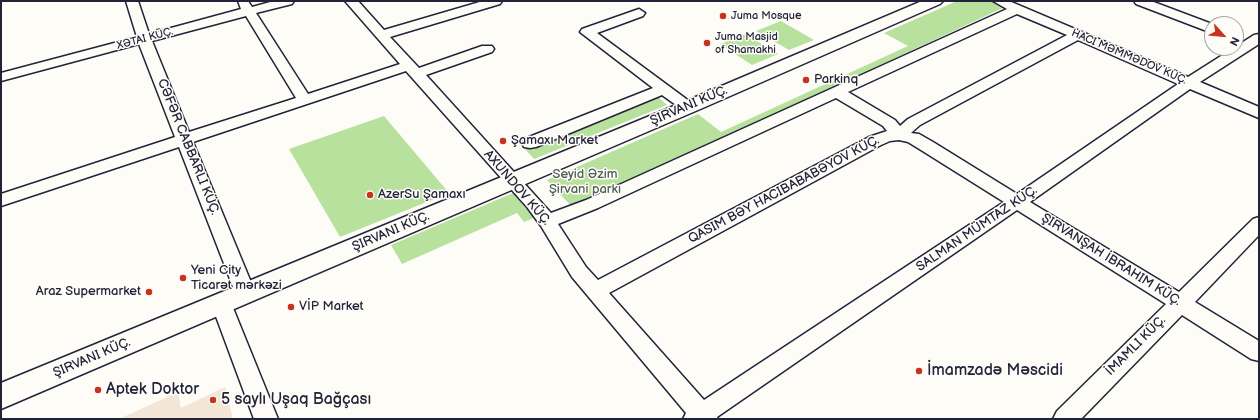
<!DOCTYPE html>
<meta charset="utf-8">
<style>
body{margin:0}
#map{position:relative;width:1260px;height:420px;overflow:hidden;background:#fdfcf7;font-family:"Balsamiq Sans",sans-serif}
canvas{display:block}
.frame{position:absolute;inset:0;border:2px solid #22223b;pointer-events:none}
.north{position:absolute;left:1204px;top:16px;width:40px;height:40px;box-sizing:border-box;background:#fdfcf7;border:1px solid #a5a5ac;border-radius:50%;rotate:117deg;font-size:11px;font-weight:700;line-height:16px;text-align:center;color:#22223b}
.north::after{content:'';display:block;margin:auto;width:14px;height:18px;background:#c8321e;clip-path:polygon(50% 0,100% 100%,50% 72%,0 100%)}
</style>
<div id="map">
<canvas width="1260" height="420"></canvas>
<div class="frame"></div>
<div class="north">N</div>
</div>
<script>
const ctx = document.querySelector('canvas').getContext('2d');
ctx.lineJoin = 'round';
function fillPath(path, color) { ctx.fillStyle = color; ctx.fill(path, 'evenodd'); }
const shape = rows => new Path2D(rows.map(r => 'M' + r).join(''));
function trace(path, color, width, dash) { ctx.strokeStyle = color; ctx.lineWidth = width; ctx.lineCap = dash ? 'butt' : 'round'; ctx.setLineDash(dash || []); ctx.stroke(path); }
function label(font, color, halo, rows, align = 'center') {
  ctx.font = font + ' "Balsamiq Sans",sans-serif'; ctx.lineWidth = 3; ctx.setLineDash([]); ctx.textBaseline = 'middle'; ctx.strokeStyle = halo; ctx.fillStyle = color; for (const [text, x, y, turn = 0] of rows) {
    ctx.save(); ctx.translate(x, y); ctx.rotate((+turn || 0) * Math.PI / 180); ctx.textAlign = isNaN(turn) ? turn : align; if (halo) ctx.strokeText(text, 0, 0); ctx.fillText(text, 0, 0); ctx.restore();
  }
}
fillPath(shape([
 [225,387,233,419,119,419,178,392,181,408]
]), '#f3e6d7');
fillPath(shape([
 [957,1,991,1,1005,7,573,208,547,180,698,114,721,132,908,46,884,33],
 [781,21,814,40,789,50,756,31],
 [746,34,778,54,752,65,720,44],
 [658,97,667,105,534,159,525,149],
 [384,116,449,193,340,237,289,149],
 [513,193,534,218,524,222,517,213,402,264,391,245]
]), '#b8e19d');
const street = shape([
 [126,1,138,1,149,34,241,9,238,1,248,1,252,7,274,1,294,1,292,4,256,13,308,94,400,64,345,1,358,1,384,30,483,1,502,1,500,4,390,37,419,68,482,46,492,46,494,49,492,52,426,75,551,213,586,200,1007,9,993,1,1009,1,1188,77,1254,35,1259,34,1259,44,1200,82,1259,107,1259,118,1190,89,1030,202,1179,292,1253,219,1259,217,1259,235,1195,302,1259,341,1259,361,1251,359,1182,315,1081,419,1053,419,1057,411,1166,304,1017,210,717,417,718,419,683,419,686,413,572,277,541,226,527,207,406,71,193,142,255,292,252,298,245,300,238,298,235,292,179,147,1,206,1,194,175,137,139,44,1,81,1,73,137,37,126,1],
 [1017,14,1067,35,908,119,900,126,895,120,848,92,1017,14],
 [246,16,296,98,189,132,152,41,246,16],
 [1078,40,1178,84,1017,194,933,142,919,134,911,133,920,125,1078,40],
 [836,98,883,126,887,131,869,137,598,280,586,267,558,224,598,208,836,98],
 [899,140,908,142,921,150,1004,202,704,400,609,293,881,145,890,141,899,140],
 [1134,1,1151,1,1212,24,1212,33,1136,4,1134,1],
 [639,9,645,13,643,16,597,33,693,104,696,107,693,110,683,110,662,95,536,147,530,148,524,147,522,143,524,139,653,88,580,32,582,29,639,9],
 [221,295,228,297,231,303,278,419,254,419,211,303,214,297,221,295]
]);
const secondary = shape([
 [922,1,943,1,940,4,705,107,1,409,1,383,691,99,922,1]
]);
trace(street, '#22223b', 3);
trace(secondary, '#22223b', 3);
fillPath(street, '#fdfcf7');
fillPath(secondary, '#fdfcf7');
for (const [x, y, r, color] of [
 [723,16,4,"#c8321e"],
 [707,43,4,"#c8321e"],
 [806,80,4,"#c8321e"],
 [503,141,4,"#c8321e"],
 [370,195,4,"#c8321e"],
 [183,278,4,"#c8321e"],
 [149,292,4,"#c8321e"],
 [291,307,4,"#c8321e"],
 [919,371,4,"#c8321e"],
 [98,390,4,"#c8321e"],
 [213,400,4,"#c8321e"]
]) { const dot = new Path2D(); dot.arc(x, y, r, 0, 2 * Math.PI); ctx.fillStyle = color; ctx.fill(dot); trace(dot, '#fdfcf7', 1.5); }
label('11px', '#22223b', '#fdfcf7', [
 ["Juma Mosque",731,16],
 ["Juma Masjid",715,37],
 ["of Shamakhi",715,50]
], 'left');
label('11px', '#22223b', '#fdfcf7', [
 ["XƏTAI KÜÇ.",145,39,-15],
 ["HACI MƏMMƏDOV KÜÇ.",1129,57,23]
]);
label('13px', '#22223b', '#fdfcf7', [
 ["Parkinq",814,80],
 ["Şamaxı Market",511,141],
 ["AzerSu Şamaxı",378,195],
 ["Yeni City",191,271],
 ["Ticarət mərkəzi",191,286],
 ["Araz Supermarket",141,292,"right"],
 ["VİP Market",299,307]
], 'left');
label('13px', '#22223b', '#fdfcf7', [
 ["ŞIRVANI KÜÇ.",689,106,-23],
 ["CƏFƏR CABBARLI KÜÇ.",188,147,68],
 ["AXUNDOV KÜÇ.",517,188,49],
 ["QASIM BƏY HACIBABABƏYOV KÜÇ.",784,190,-28],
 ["SALMAN MÜMTAZ KÜÇ.",977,229,-34],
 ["ŞIRVANI KÜÇ.",391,232,-23],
 ["ŞIRVANŞAH İBRAHIM KÜÇ.",1111,260,32],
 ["İMAMLI KÜÇ.",1136,346,-45],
 ["ŞIRVANI KÜÇ.",92,358,-23]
]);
label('13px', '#4f5b58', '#fdfcf7', [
 ["Seyid Əzim",585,175],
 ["Şirvani parkı",585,190]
]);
label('16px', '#22223b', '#fdfcf7', [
 ["İmamzadə Məscidi",927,371],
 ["Aptek Doktor",106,390],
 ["5 saylı Uşaq Bağçası",221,400]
], 'left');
</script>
